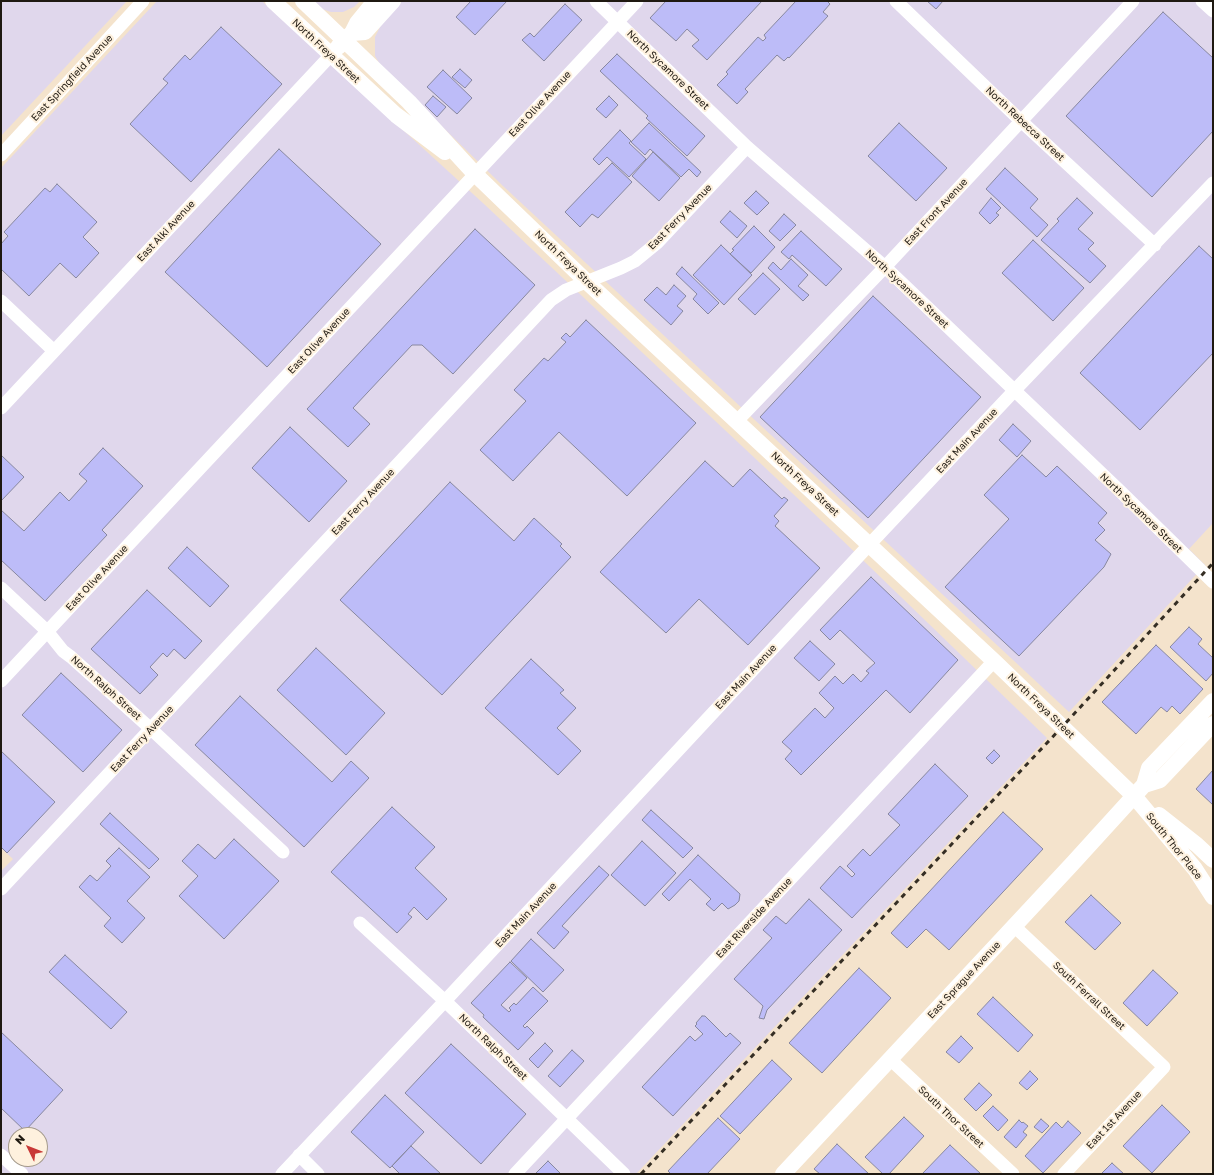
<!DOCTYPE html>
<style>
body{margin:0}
#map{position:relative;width:1214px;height:1175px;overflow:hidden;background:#f4e3cc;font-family:"Golos Text",sans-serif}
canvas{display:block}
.frame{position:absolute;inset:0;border:2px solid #1f1911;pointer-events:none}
.north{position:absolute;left:8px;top:1127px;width:40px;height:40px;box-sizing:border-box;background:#fef1de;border:1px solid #a59b8c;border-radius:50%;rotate:313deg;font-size:11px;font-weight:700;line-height:16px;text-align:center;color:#1f1911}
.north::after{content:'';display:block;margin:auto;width:14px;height:18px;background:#c83937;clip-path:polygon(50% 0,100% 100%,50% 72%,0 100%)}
</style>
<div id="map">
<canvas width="1214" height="1175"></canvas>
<div class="frame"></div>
<div class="north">N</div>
</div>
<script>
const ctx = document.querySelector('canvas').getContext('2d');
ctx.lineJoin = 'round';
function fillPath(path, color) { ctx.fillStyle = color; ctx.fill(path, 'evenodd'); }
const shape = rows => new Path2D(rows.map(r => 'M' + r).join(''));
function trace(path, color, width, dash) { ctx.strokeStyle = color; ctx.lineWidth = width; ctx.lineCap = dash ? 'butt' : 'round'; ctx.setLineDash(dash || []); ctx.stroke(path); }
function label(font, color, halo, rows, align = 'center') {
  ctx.font = font + ' "Golos Text",sans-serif'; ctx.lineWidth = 4; ctx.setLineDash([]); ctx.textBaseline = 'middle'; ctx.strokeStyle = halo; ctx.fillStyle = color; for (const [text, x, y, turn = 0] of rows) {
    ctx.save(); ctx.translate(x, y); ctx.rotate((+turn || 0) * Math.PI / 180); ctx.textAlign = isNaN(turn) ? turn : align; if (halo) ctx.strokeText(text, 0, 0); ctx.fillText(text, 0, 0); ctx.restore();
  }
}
fillPath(shape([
 [1,1,127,1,1,136],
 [157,1,262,1,484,204,840,538,1047,738,636,1174,1,1174,1,871,13,859,1,848,1,168],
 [16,1135,40,1135,40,1159,16,1159],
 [312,1,360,1,354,7,343,12,331,12,319,8],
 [402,1,1213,1,1213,523,1189,549,1205,565,1069,712,503,186,382,68,375,56,375,37,381,25]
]), '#e0d7ec');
const building = shape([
 [471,1,507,1,475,35,456,17,471,1],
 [666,1,762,1,707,60,692,46,699,40,687,29,676,41,650,18,666,1],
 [796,1,827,1,830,4,823,12,828,16,789,58,788,57,784,61,777,55,745,89,748,92,737,104,717,85,728,74,726,72,758,37,763,41,766,38,764,35,796,1],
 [927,1,943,1,936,9,927,1],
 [565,4,582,20,544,61,522,40,530,33,534,37,565,4],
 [1163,12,1213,58,1213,131,1152,197,1066,116,1163,12],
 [221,27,282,84,191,182,130,124,168,83,163,79,185,55,190,60,221,27],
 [617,54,705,136,687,156,646,118,648,116,600,71,617,54],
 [460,69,472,80,465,88,452,77,460,69],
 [443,70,472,98,457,114,427,87,443,70],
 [433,96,446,107,437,117,425,105,433,96],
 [609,96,618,105,606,118,596,109,609,96],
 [649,123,701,172,697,177,689,169,681,177,650,149,645,155,631,142,649,123],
 [899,123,947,168,916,201,868,156,899,123],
 [620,130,631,141,629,143,646,159,629,177,607,157,599,165,593,159,620,130],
 [279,149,381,244,267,367,165,272,279,149],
 [653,152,680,178,659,201,632,176,653,152],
 [612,163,632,182,598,218,592,214,580,227,565,212,612,163],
 [1005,168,1038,199,1030,208,1048,225,1037,237,986,189,1005,168],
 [57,184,97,222,83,237,99,253,76,278,60,263,29,296,1,269,1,244,8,236,4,232,45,188,50,192,57,184],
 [756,191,769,203,757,215,744,203,756,191],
 [991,198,1001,208,996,213,999,215,990,224,979,213,991,198],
 [1077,198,1093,213,1078,229,1094,243,1088,249,1106,266,1090,283,1041,240,1059,221,1057,219,1077,198],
 [730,211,747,226,737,238,720,222,730,211],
 [784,214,796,225,780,241,769,231,784,214],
 [754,226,775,247,751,273,730,254,734,250,732,249,754,226],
 [475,229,535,285,453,374,422,345,412,345,353,408,370,424,348,447,307,409,475,229],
 [801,231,842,269,826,286,792,255,789,259,781,252,801,231],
 [1033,240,1084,288,1053,321,1002,273,1033,240],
 [721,245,752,275,724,305,693,275,721,245],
 [1199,246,1213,259,1213,353,1140,430,1080,373,1199,246],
 [791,259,808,275,798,286,809,295,803,301,768,268,773,262,781,270,791,259],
 [682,267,719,303,708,314,693,299,697,294,676,274,682,267],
 [763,273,780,289,755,315,738,299,763,273],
 [674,285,686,296,677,306,683,311,671,325,644,300,657,287,666,295,674,285],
 [873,296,981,397,868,518,760,417,873,296],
 [586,320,696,423,627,496,559,432,513,481,480,450,526,401,514,390,544,358,548,361,566,342,561,338,566,333,570,337,586,320],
 [1013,424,1031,441,1017,457,999,440,1013,424],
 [290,427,347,481,309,522,252,468,290,427],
 [103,448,143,486,102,530,107,535,45,601,1,560,1,510,24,531,60,492,69,501,87,481,79,474,103,448],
 [1,455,24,477,1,501,1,455],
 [1022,455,1046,477,1057,466,1107,513,1098,523,1105,530,1095,540,1111,554,1104,567,1019,656,945,587,1009,519,984,495,1022,455],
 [705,461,733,487,750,469,782,499,784,497,788,500,774,516,779,521,775,526,820,568,748,645,699,599,666,633,600,572,705,461],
 [450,482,514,541,534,518,562,544,560,546,571,557,442,695,340,600,450,482],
 [187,547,229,586,210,607,168,568,187,547],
 [871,577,958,660,910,713,886,690,801,775,785,759,792,751,782,742,815,708,825,718,834,708,819,693,835,676,843,684,853,674,861,682,869,673,866,671,875,663,840,630,830,640,820,630,871,577],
 [147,590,202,641,185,659,174,649,167,657,163,653,150,667,158,675,140,694,91,649,147,590],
 [1189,627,1202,639,1198,644,1213,658,1213,673,1206,681,1170,647,1189,627],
 [810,641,835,664,819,681,794,658,810,641],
 [1156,645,1203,689,1180,714,1172,706,1167,712,1161,707,1136,734,1102,702,1156,645],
 [316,648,385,713,346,755,277,690,316,648],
 [531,659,564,690,560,693,576,708,557,728,581,751,558,775,485,708,531,659],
 [61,673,122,730,83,772,22,715,61,673],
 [240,696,332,782,351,761,369,778,304,847,195,745,240,696],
 [994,750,1000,756,992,764,986,758,994,750],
 [1,751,55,802,7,853,1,847,1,751],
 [935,764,968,796,852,918,820,888,840,866,852,877,855,874,847,866,863,849,870,856,900,825,888,814,935,764],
 [1213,770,1213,805,1196,789,1213,770],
 [392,807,435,847,415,868,447,899,427,920,414,907,408,914,412,917,397,933,331,872,392,807],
 [651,810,693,848,683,858,642,820,651,810],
 [1003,812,1043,849,949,950,926,929,907,948,891,933,1003,812],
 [110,813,159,859,149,869,100,824,110,813],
 [234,839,279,881,224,939,179,896,198,876,182,861,198,844,215,859,234,839],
 [642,841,676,873,645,906,611,875,642,841],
 [119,848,150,877,127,901,145,918,122,943,104,926,111,918,79,887,90,875,97,881,111,866,106,861,119,848],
 [698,855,740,894,739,901,735,905,728,909,722,903,714,911,706,904,711,899,690,879,669,901,662,894,698,855],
 [599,866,609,875,562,926,569,932,554,949,537,933,599,866],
 [1091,895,1121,923,1095,950,1065,922,1091,895],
 [809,899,842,930,767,1010,764,1019,759,1018,763,1006,734,979,772,938,763,930,776,916,786,924,809,899],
 [531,939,564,970,543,992,511,961,531,939],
 [65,955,127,1012,111,1029,49,972,65,955],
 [510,962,527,978,501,1005,509,1012,511,1010,509,1008,514,1003,516,1005,533,987,548,1001,523,1026,525,1028,527,1026,534,1033,518,1050,483,1017,484,1015,471,1003,510,962],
 [859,968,891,998,822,1073,789,1043,859,968],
 [1153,970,1178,993,1147,1026,1123,1003,1153,970],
 [993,997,1033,1035,1018,1052,977,1014,993,997],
 [702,1016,705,1016,726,1037,730,1033,741,1043,673,1116,642,1087,690,1036,695,1041,703,1034,695,1026,697,1024,696,1023,702,1016],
 [1,1032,63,1090,25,1131,1,1108,1,1032],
 [961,1036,973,1048,959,1063,946,1052,961,1036],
 [545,1043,553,1051,538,1068,529,1059,545,1043],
 [451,1044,526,1114,481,1164,405,1093,451,1044],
 [572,1050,584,1061,560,1087,548,1076,572,1050],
 [772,1060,792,1079,740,1134,720,1116,772,1060],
 [1030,1071,1038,1079,1027,1090,1019,1083,1030,1071],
 [979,1083,992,1095,976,1111,964,1099,979,1083],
 [385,1095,424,1132,390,1168,351,1132,385,1095],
 [1162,1105,1190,1132,1152,1173,1123,1146,1162,1105],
 [993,1106,1008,1120,998,1131,983,1116,993,1106],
 [904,1117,924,1136,889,1174,883,1174,865,1157,904,1117],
 [718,1118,740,1139,707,1174,671,1174,668,1171,718,1118],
 [1041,1119,1049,1126,1042,1133,1034,1127,1041,1119],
 [1019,1120,1022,1123,1023,1122,1028,1126,1023,1132,1027,1135,1016,1148,1004,1137,1019,1120],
 [1068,1121,1081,1133,1043,1173,1025,1156,1056,1122,1062,1128,1068,1121],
 [837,1144,869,1174,820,1174,814,1169,837,1144],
 [950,1145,981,1174,922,1174,950,1145],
 [411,1146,441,1174,400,1174,392,1166,411,1146],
 [548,1161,561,1174,535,1174,548,1161],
 [1112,1163,1124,1174,1101,1174,1112,1163]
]);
fillPath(building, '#bdbcf8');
trace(building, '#8888a0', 1);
trace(shape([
 [596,1,747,147,885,267,1121,492,1213,582],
 [896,1,1021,121,1155,245],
 [1202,1,1213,11],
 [1,155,143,1],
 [1,301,54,351],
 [1,408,331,55],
 [737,421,885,267,1133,1],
 [1,588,47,631,63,651,71,657,151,729,283,852],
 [1,681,637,1],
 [1,889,551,300,566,290,621,268,635,261,657,243,747,147],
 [360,923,445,1001,624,1174],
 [1014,926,1164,1067,1064,1174],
 [890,1059,1013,1174],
 [1,1155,22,1174],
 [299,1155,318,1174],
 [282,1174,445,1001,869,545,1014,391,1213,183],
 [515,1174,994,661]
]), '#fff', 13);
trace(shape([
 [273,1,396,115,445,152],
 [303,1,409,102,475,174,587,282,994,661,1134,796,1195,869,1213,897],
 [352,33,365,32,393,1],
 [338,47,352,33,357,23,375,1],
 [1144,785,1160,780,1213,724],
 [1159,815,1197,845,1213,860],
 [783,1174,1073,863,1144,785,1149,768,1213,701]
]), '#fff', 16);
trace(shape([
 [641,1174,1062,727,1213,563]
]), '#352e24', 3, [5, 5]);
label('10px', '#1f1911', '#fef1de', [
 ["North Freya Street",326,51,43],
 ["North Sycamore Street",668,70,44],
 ["East Springfield Avenue",72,78,-47],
 ["East Olive Avenue",540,104,-47],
 ["North Rebecca Street",1025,124,43],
 ["East Front Avenue",936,212,-47],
 ["East Ferry Avenue",680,217,-46],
 ["East Alki Avenue",166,231,-47],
 ["North Freya Street",568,263,44],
 ["North Sycamore Street",907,289,43],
 ["East Olive Avenue",319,341,-47],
 ["East Main Avenue",967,441,-47],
 ["North Freya Street",805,484,43],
 ["East Ferry Avenue",363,502,-47],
 ["North Sycamore Street",1141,513,44],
 ["East Olive Avenue",97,578,-47],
 ["East Main Avenue",746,677,-47],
 ["North Ralph Street",106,688,42],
 ["North Freya Street",1041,706,44],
 ["East Ferry Avenue",142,739,-47],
 ["South Thor Place",1174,846,51],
 ["East Main Avenue",526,915,-47],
 ["East Riverside Avenue",754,918,-47],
 ["East Sprague Avenue",964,980,-47],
 ["South Ferrall Street",1089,996,43],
 ["North Ralph Street",493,1047,44],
 ["South Thor Street",951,1117,43],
 ["East 1st Avenue",1114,1120,-47]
]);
</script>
